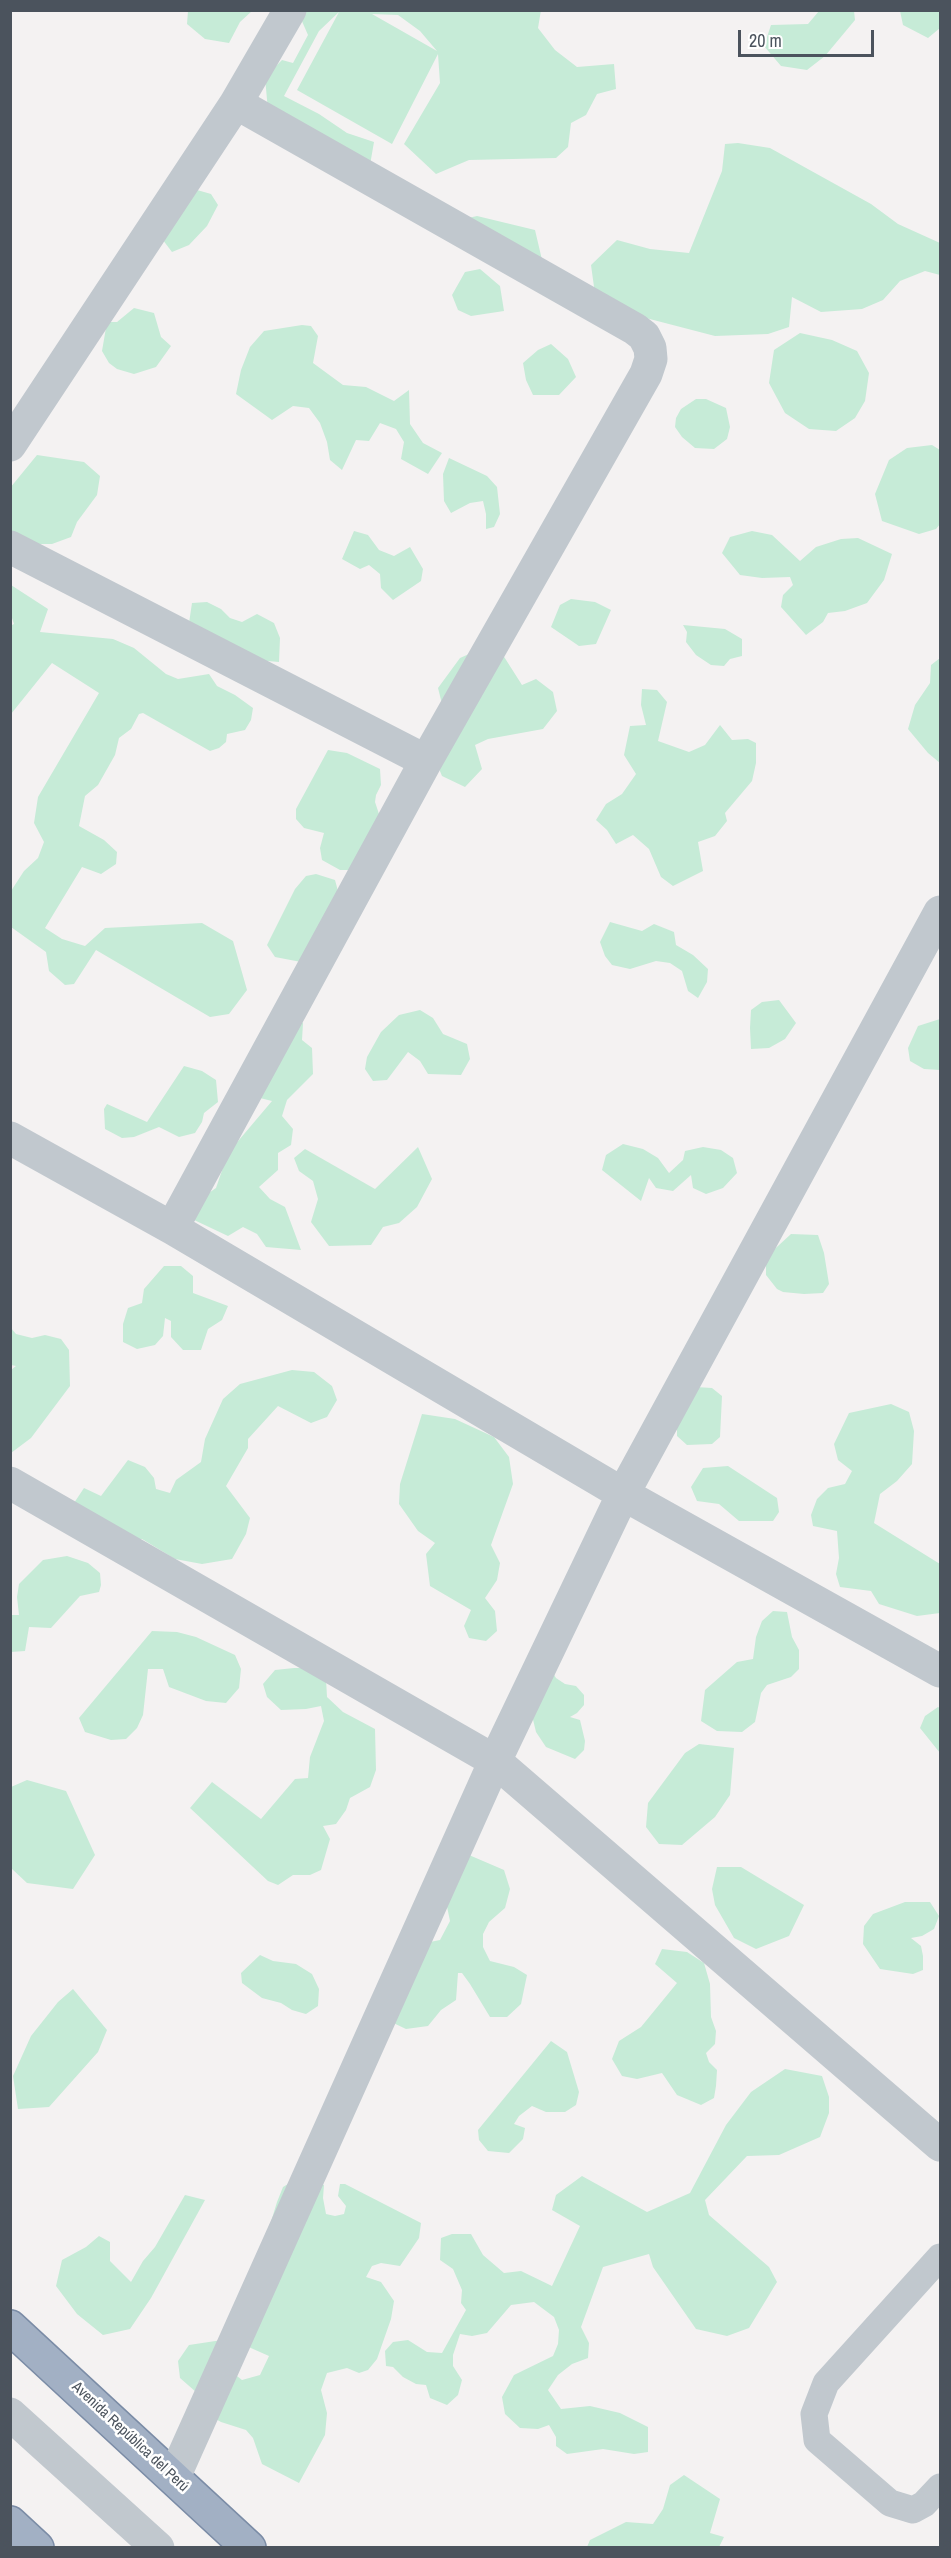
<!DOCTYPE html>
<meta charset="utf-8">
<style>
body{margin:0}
#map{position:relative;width:951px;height:2558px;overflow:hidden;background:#f4f2f2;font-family:"Archivo Narrow",sans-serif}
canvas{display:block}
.frame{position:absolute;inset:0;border:12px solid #4b535d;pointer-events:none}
.scale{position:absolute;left:738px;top:30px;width:136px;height:27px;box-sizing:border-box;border:3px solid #4b535d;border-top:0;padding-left:8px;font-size:18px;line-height:21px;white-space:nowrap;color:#4b535d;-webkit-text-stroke:4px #fff;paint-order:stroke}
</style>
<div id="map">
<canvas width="951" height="2558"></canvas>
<div class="frame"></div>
<div class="scale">20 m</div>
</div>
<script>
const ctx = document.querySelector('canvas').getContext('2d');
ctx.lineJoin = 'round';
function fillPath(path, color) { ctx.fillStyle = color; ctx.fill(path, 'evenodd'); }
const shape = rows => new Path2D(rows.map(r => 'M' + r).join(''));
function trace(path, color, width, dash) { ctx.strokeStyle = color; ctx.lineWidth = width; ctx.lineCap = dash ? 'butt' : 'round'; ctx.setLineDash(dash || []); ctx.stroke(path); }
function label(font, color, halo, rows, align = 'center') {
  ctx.font = font + ' "Archivo Narrow",sans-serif'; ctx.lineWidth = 5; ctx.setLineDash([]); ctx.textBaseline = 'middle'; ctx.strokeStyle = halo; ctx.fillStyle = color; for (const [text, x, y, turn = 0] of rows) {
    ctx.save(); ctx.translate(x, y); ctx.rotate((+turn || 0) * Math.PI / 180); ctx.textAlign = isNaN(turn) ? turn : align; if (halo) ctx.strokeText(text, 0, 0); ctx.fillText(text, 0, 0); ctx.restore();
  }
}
fillPath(shape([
 [364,10,541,10,538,28,555,50,577,67,614,64,616,89,597,94,586,115,571,123,568,147,556,158,469,160,436,174,404,144,440,83,438,54,392,144,297,90,339,12,319,31,284,96,319,114,347,133,374,142,370,165,268,111,265,77,282,60,293,63,308,35,301,19,305,11],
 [372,14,398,15,420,31,437,51],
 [188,11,188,10,252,11,240,22,229,43,205,39,187,24],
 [819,11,854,11,855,20,825,56,807,70,781,66,764,46,771,25,808,24],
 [900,11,940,11,940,28,928,38,903,25],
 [738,143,770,148,871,204,898,224,940,243,940,275,925,271,900,281,883,300,862,309,821,312,792,297,789,327,768,334,715,336,642,317,595,294,591,265,617,240,650,249,689,253,722,171,725,144],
 [190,188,211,194,218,205,207,226,189,245,172,252,153,227],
 [477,216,535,230,543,264,464,219],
 [480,269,500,286,504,311,471,316,458,310,452,295,465,272],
 [134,308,154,313,161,337,171,346,156,367,134,374,117,369,109,363,102,351,107,322,117,322],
 [302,325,311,326,318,336,313,363,343,385,366,387,394,401,409,390,410,424,423,443,442,453,428,474,401,459,404,442,396,429,380,423,369,441,356,440,342,470,330,460,327,442,320,423,309,408,293,406,272,420,236,394,241,370,250,347,264,331],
 [800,333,832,340,857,351,869,373,865,401,855,418,836,431,809,429,785,413,769,383,774,350],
 [551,344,568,359,576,377,559,395,533,395,526,380,523,363,538,350],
 [696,399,706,399,726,408,730,427,727,439,714,449,695,448,682,437,675,427,676,418,681,409],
 [932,445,940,450,940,524,936,529,919,534,882,521,875,494,889,460,907,448],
 [37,455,84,462,100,476,97,495,77,522,71,537,52,544,38,544,11,534,10,488],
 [449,458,487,476,497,487,500,514,494,527,486,529,486,514,483,501,470,503,451,513,444,501,443,474],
 [354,531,368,535,379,550,394,556,410,547,423,569,421,581,393,600,381,588,380,574,369,565,360,569,342,559],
 [752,531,772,535,800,561,816,547,841,539,858,538,892,554,884,580,867,603,845,611,828,613,823,622,806,635,781,607,783,595,793,585,790,577,762,578,740,575,722,553,730,537],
 [11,585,48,609,40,632,113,639,134,648,166,674,178,679,209,674,217,686,235,695,253,708,251,720,245,730,227,734,226,742,219,748,210,751,143,713,139,714,131,729,119,738,115,755,98,785,85,796,79,826,104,840,117,852,116,864,101,874,82,867,45,928,62,939,85,946,105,928,202,923,233,941,247,990,229,1014,210,1017,96,950,74,984,65,985,49,971,46,952,11,927,11,891,24,871,38,858,44,842,34,823,38,797,99,693,52,663,11,714,10,626,14,624,11,615],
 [571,599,595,602,611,610,596,644,579,646,551,627,560,605],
 [207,602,221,609,230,618,242,622,257,614,274,623,280,638,279,662,256,660,189,623,192,603],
 [683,625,725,629,742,639,742,656,730,659,724,666,711,665,696,655,686,642,687,632],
 [478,650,501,652,522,685,536,679,553,692,557,711,543,729,488,739,475,745,482,769,465,787,442,776,435,759,443,708,438,688,460,658],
 [940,658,940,763,928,753,908,729,915,705,930,683,931,665],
 [642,689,657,690,667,702,658,741,689,752,705,745,720,725,732,740,748,739,756,743,756,763,752,781,725,813,727,821,715,836,698,842,703,871,673,886,661,877,649,849,633,835,616,844,607,830,596,820,606,804,622,794,636,774,624,755,630,726,646,725,641,705],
 [328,750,347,753,380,769,381,785,376,795,375,802,379,814,353,870,340,870,322,860,320,848,324,833,304,828,296,819,296,809],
 [316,874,335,880,338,891,301,962,275,957,267,945,295,889,306,876],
 [610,922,642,931,654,924,674,932,676,945,693,955,708,969,707,982,698,998,688,991,682,971,670,963,656,961,630,969,612,965,605,956,600,942],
 [779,1000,796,1023,785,1039,769,1048,751,1049,750,1028,751,1010,762,1002],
 [420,1010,433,1018,443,1034,467,1044,470,1059,461,1075,428,1074,420,1061,408,1052,387,1080,373,1081,365,1069,367,1057,381,1032,399,1015],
 [294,1017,303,1023,302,1040,312,1048,313,1074,287,1100,282,1116,293,1129,291,1145,278,1153,278,1170,259,1187,270,1199,285,1207,301,1250,266,1247,257,1234,243,1227,228,1236,192,1219,200,1199,216,1188,228,1153,272,1101,256,1097],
 [940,1019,940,1070,924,1069,910,1061,908,1048,918,1026],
 [184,1066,202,1071,216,1080,218,1102,204,1113,202,1122,195,1133,179,1137,159,1127,134,1137,122,1138,105,1129,104,1109,107,1104,147,1122],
 [623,1144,643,1149,658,1158,669,1173,683,1160,685,1151,703,1147,721,1150,733,1158,737,1173,723,1188,706,1194,693,1188,691,1175,673,1191,656,1188,649,1178,641,1201,602,1170,606,1155],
 [418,1147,432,1179,417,1207,399,1223,383,1227,371,1245,329,1246,311,1222,318,1199,313,1181,299,1171,294,1158,305,1149,375,1189],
 [791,1234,818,1235,824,1253,829,1284,823,1293,804,1294,783,1292,777,1289,766,1275,766,1257],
 [164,1266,181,1266,193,1276,193,1293,228,1306,222,1320,208,1329,201,1350,183,1350,171,1337,171,1321,165,1318,163,1336,155,1345,137,1349,123,1342,123,1324,128,1308,142,1303,144,1289],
 [11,1328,16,1334,32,1338,45,1335,61,1339,69,1350,70,1386,31,1438,11,1453,11,1370,16,1366,11,1365],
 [292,1370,314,1372,332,1386,337,1400,327,1417,311,1423,278,1406,248,1439,248,1448,226,1486,250,1518,246,1534,232,1559,202,1564,175,1559,142,1539,105,1547,74,1503,84,1488,101,1496,128,1460,145,1467,154,1478,156,1489,170,1493,176,1480,201,1462,205,1439,223,1399,240,1384],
 [696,1387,712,1388,722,1396,720,1437,712,1444,687,1445,677,1436,677,1417],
 [891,1404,909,1412,914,1431,912,1464,897,1481,880,1494,874,1523,940,1564,940,1613,917,1616,879,1604,871,1591,840,1587,836,1574,839,1558,837,1531,813,1526,811,1515,817,1499,828,1488,845,1484,852,1471,838,1460,834,1444,849,1413],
 [422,1414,455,1419,494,1437,509,1457,513,1484,491,1545,500,1563,497,1580,485,1598,495,1611,497,1631,486,1641,469,1638,464,1626,471,1610,430,1586,426,1554,435,1543,418,1531,399,1504,400,1484],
 [728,1466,777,1498,779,1512,773,1521,739,1521,719,1504,697,1501,691,1487,703,1468],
 [67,1556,88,1563,100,1573,101,1585,99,1592,80,1596,51,1628,29,1627,25,1651,11,1652,11,1615,19,1615,17,1597,19,1584,43,1560],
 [773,1611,787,1612,792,1637,799,1650,799,1669,791,1677,767,1685,761,1693,755,1722,742,1732,717,1731,701,1721,705,1690,737,1662,753,1659,756,1637,762,1621],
 [152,1631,177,1632,196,1637,235,1655,241,1669,239,1688,226,1703,206,1701,169,1687,163,1669,148,1669,143,1715,137,1728,126,1739,111,1740,85,1732,79,1718],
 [547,1663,556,1678,565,1684,576,1686,584,1695,584,1705,577,1713,570,1717,580,1720,585,1741,584,1750,575,1759,546,1747,536,1732,530,1707],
 [294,1668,315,1668,326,1679,327,1697,343,1712,375,1729,376,1770,370,1787,350,1798,346,1810,336,1824,323,1826,330,1839,321,1870,310,1875,293,1875,278,1885,268,1881,190,1808,212,1782,261,1819,295,1779,308,1778,310,1757,324,1721,321,1706,306,1709,281,1710,267,1697,263,1684,275,1670],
 [938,1707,940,1708,940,1753,920,1728,925,1716],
 [699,1744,734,1748,730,1795,715,1817,682,1845,659,1844,646,1827,648,1803,685,1753],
 [27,1780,66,1791,95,1855,73,1889,27,1883,11,1868,11,1787],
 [469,1855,504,1870,510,1889,505,1908,489,1922,483,1934,483,1947,490,1961,514,1967,527,1975,521,2004,507,2017,490,2017,470,1984,462,1973,458,1973,456,2000,441,2010,428,2026,406,2029,385,2019,430,1942,440,1940,450,1921,445,1897],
 [717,1867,741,1867,804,1905,789,1936,756,1949,734,1938,715,1905,712,1889],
 [905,1902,930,1902,939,1916,934,1929,922,1936,911,1938,921,1946,923,1956,923,1970,913,1974,880,1969,863,1944,864,1926,873,1914],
 [662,1949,687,1952,704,1963,710,1984,711,2017,716,2031,715,2044,706,2053,709,2062,717,2070,716,2086,714,2098,701,2105,677,2095,662,2073,637,2079,622,2076,612,2059,619,2041,641,2027,677,1983,655,1964],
 [260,1955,273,1961,296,1964,312,1974,319,1989,318,2006,306,2014,292,2010,281,2003,262,1998,242,1983,241,1973],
 [73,1989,107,2030,98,2052,49,2107,18,2109,13,2076,31,2036,58,2002],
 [551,2041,567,2052,579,2092,576,2105,565,2112,546,2112,532,2106,519,2116,514,2124,525,2128,523,2139,509,2153,488,2151,479,2140,478,2130],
 [785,2069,822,2076,829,2097,829,2113,820,2137,779,2155,747,2156,705,2200,709,2215,769,2267,777,2282,749,2328,727,2336,696,2329,653,2267,649,2254,603,2267,581,2327,589,2343,588,2358,572,2364,558,2375,548,2390,561,2409,590,2406,620,2413,648,2427,648,2452,634,2454,603,2449,567,2454,556,2446,556,2437,549,2425,538,2429,520,2428,505,2414,502,2397,514,2375,553,2356,558,2344,559,2330,554,2317,534,2302,511,2305,487,2333,472,2336,460,2334,453,2355,453,2366,462,2380,458,2395,447,2405,430,2398,426,2385,416,2384,403,2377,393,2367,386,2366,385,2351,393,2342,408,2340,427,2352,442,2353,466,2310,461,2303,462,2290,453,2269,440,2260,441,2238,452,2234,471,2234,483,2255,504,2273,521,2271,552,2286,580,2226,552,2210,556,2195,582,2176,647,2212,690,2193,726,2125,751,2092],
 [293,2181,311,2181,324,2185,323,2198,326,2214,335,2216,344,2214,346,2206,338,2196,340,2184,345,2184,421,2223,419,2238,400,2266,381,2263,372,2266,366,2277,381,2282,394,2301,391,2319,377,2359,368,2370,359,2373,347,2368,327,2373,321,2390,327,2413,325,2435,299,2483,262,2464,253,2438,246,2430,221,2422,201,2411,196,2392,180,2378,178,2361,189,2345,222,2340,223,2365,242,2380,260,2375,269,2356,235,2341,277,2202,283,2187],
 [185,2195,205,2200,151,2298,130,2329,103,2335,77,2314,56,2286,62,2260,86,2247,99,2236,110,2242,110,2261,131,2282,143,2261,155,2247],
 [684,2475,720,2499,710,2533,724,2537,719,2547,587,2547,590,2540,626,2522,653,2524,663,2509,670,2485]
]), '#c6ebd7');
const trunk = shape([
 [10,2327,249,2548],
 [10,2523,37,2548]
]);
trace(trunk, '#7b8ca6', 36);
trace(shape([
 [940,2257,826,2383,814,2414,817,2440,890,2503,913,2510,924,2504,940,2487]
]), '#c1c8ce', 27);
trace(shape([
 [10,445,236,103,290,10],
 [10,547,426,761],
 [10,1138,172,1228,623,1494,940,1671],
 [172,1228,426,761,646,374,651,359,650,348,644,336,635,329,236,103],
 [10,1483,495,1761,940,2145],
 [174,2477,495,1761,623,1494,940,912]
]), '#c1c8ce', 33);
trace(shape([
 [10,2414,158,2548]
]), '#c1c8ce', 33);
trace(trunk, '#a2b0c4', 33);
label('15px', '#4b535d', '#fff', [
 ["Avenida República del Perú",130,2437,43]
]);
</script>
